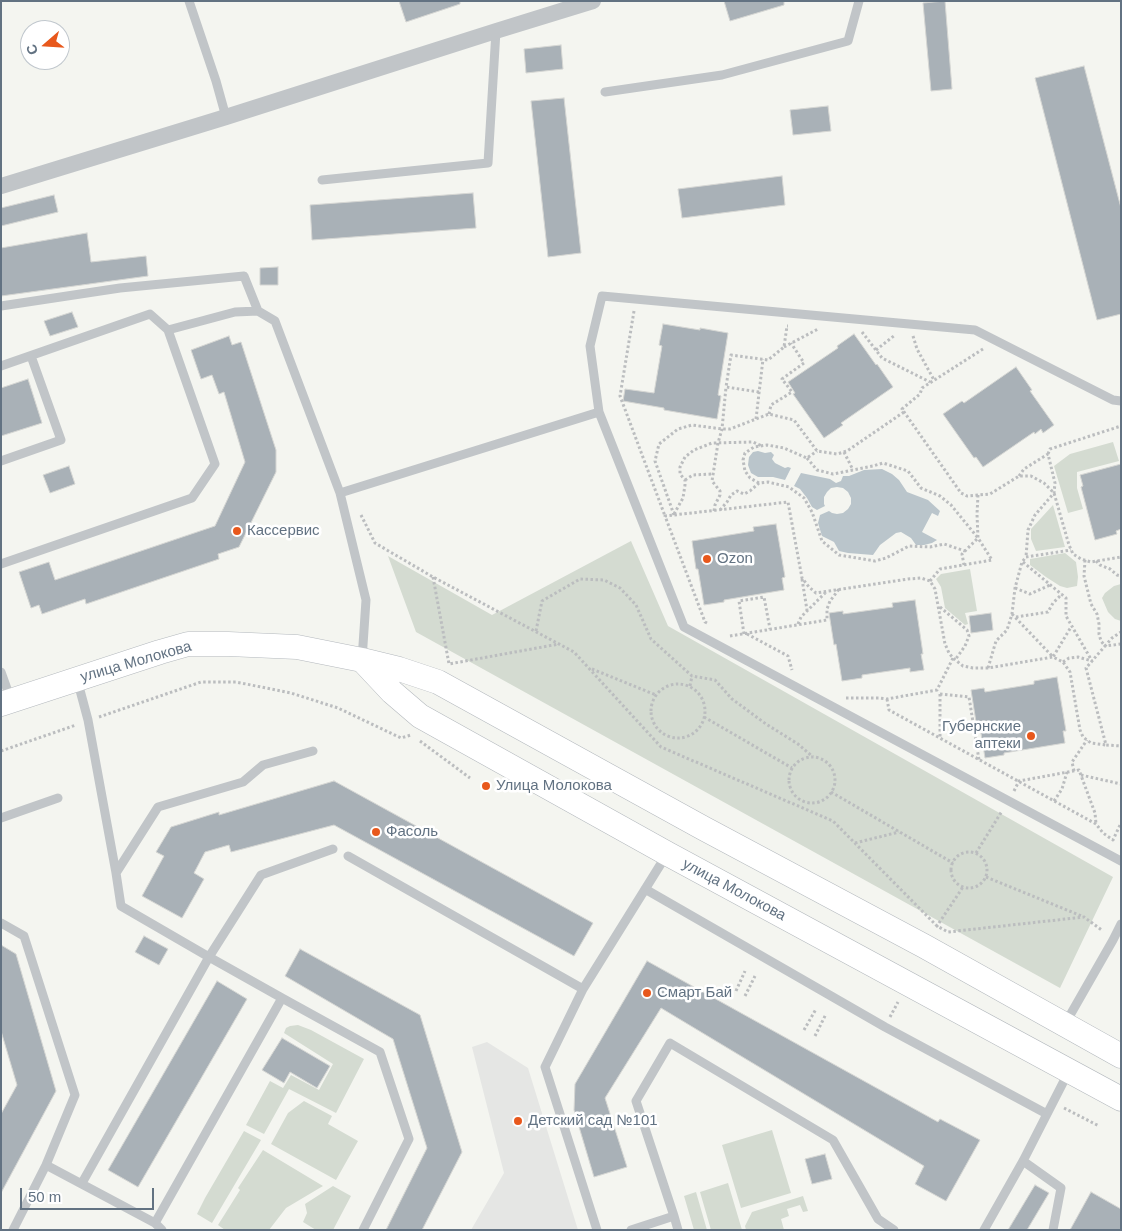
<!DOCTYPE html>
<meta charset="utf-8">
<style>
body{margin:0}
#map{position:relative;width:1122px;height:1231px;overflow:hidden;background:#f4f5f0;font-family:Arial,sans-serif}
canvas{display:block}
.frame{position:absolute;inset:0;border:2px solid #627282;pointer-events:none}
.north{position:absolute;left:20px;top:20px;width:50px;height:50px;box-sizing:border-box;background:#fff;border:1px solid #c0c7cd;border-radius:50%;rotate:251deg;font-size:14px;font-weight:700;line-height:20px;text-align:center;color:#627282}
.north::after{content:'';display:block;margin:auto;width:18px;height:22px;background:#e8581c;clip-path:polygon(50% 0,100% 100%,50% 72%,0 100%)}
.scale{position:absolute;left:20px;top:1188px;width:134px;height:22px;box-sizing:border-box;border:2px solid #627282;border-top:0;padding-left:6px;font-size:15px;line-height:18px;white-space:nowrap;color:#627282;-webkit-text-stroke:4px #fff;paint-order:stroke}
</style>
<div id="map">
<canvas width="1122" height="1231"></canvas>
<div class="frame"></div>
<div class="north">С</div>
<div class="scale">50 m</div>
</div>
<script>
const ctx = document.querySelector('canvas').getContext('2d');
ctx.lineJoin = 'round';
function fillPath(path, color) { ctx.fillStyle = color; ctx.fill(path, 'evenodd'); }
const shape = rows => new Path2D(rows.map(r => 'M' + r).join(''));
function trace(path, color, width, dash) { ctx.strokeStyle = color; ctx.lineWidth = width; ctx.lineCap = dash ? 'butt' : 'round'; ctx.setLineDash(dash || []); ctx.stroke(path); }
function label(font, color, halo, rows, align = 'center') {
  ctx.font = font + ' Arial,sans-serif'; ctx.lineWidth = 5; ctx.setLineDash([]); ctx.textBaseline = 'middle'; ctx.strokeStyle = halo; ctx.fillStyle = color; for (const [text, x, y, turn = 0] of rows) {
    ctx.save(); ctx.translate(x, y); ctx.rotate((+turn || 0) * Math.PI / 180); ctx.textAlign = isNaN(turn) ? turn : align; if (halo) ctx.strokeText(text, 0, 0); ctx.fillText(text, 0, 0); ctx.restore();
  }
}
fillPath(shape([
 [487,1042,528,1068,578,1230,471,1230,504,1173,472,1047]
]), '#e5e6e4');
fillPath(shape([
 [1113,442,1119,461,1077,472,1077,488,1083,509,1068,513,1054,466,1070,454],
 [1053,505,1065,547,1036,551,1031,539,1031,529],
 [631,541,668,626,1113,877,1060,988,416,632,388,556,492,615],
 [1065,553,1076,562,1078,577,1077,586,1067,588,1060,586,1046,577,1030,565,1030,559],
 [970,569,977,611,965,613,968,624,965,625,945,608,941,587,936,579,941,574],
 [1121,584,1121,621,1115,619,1108,612,1102,598,1105,593,1114,586],
 [298,1025,311,1030,364,1059,336,1113,289,1089,264,1134,246,1125,270,1081,283,1088,291,1075,319,1090,333,1064,284,1033,286,1028,290,1026],
 [304,1101,332,1116,328,1124,358,1141,336,1180,271,1144,288,1113],
 [772,1130,791,1193,741,1208,722,1145],
 [244,1131,261,1140,212,1223,197,1214,205,1198],
 [263,1150,323,1186,286,1208,269,1230,225,1230,218,1225,240,1190,238,1188],
 [728,1183,742,1230,711,1230,700,1192],
 [333,1186,351,1196,333,1230,316,1230,303,1222,307,1213,305,1204],
 [696,1192,707,1230,694,1230,684,1196],
 [803,1196,808,1211,803,1212,800,1205,787,1209,789,1216,781,1219,784,1230,746,1230,745,1226,752,1212]
]), '#d4dbd1');
fillPath(shape([
 [758,451,765,453,771,452,774,455,772,459,775,463,785,468,788,467,791,468,785,480,773,477,758,477,751,473,748,465,749,457,753,452],
 [882,469,892,474,899,480,907,492,928,500,940,511,938,516,932,513,922,532,937,540,932,543,924,545,916,545,911,538,901,532,896,533,880,545,873,555,848,553,839,551,834,542,822,536,818,523,820,515,829,511,832,513,837,514,843,513,848,509,851,504,851,498,848,492,843,488,837,487,831,488,827,492,824,497,824,504,825,506,817,510,812,507,807,498,800,489,794,486,801,473,830,479,836,483,841,481,843,476,849,476,864,470]
]), '#bac5cb');
const building = shape([
 [399,1,460,1,460,4,406,22,399,1],
 [724,1,784,1,784,5,730,21,724,1],
 [945,1,952,89,931,91,923,3,945,1],
 [561,45,563,69,526,73,524,49,561,45],
 [1084,66,1121,208,1121,314,1097,320,1035,78,1084,66],
 [564,98,581,253,548,257,531,101,564,98],
 [828,106,831,131,793,135,790,110,828,106],
 [782,176,785,205,682,218,678,189,782,176],
 [473,193,476,228,312,240,310,205,473,193],
 [54,195,58,212,1,226,1,208,54,195],
 [87,233,91,262,146,256,148,276,1,296,1,248,87,233],
 [278,267,278,285,260,285,260,268,278,267],
 [72,312,78,327,50,336,44,321,72,312],
 [663,324,700,330,700,328,728,333,718,395,721,396,717,419,664,410,664,408,623,401,625,389,654,393,662,346,659,345,663,324],
 [854,334,876,365,877,364,893,387,841,423,843,425,824,438,793,394,795,393,788,382,838,348,837,346,854,334],
 [229,336,232,345,241,342,276,450,276,472,239,547,218,554,219,559,86,604,85,599,42,614,39,605,31,608,19,572,49,562,55,580,215,526,245,462,224,392,219,394,212,375,201,379,191,350,229,336],
 [1016,367,1032,390,1030,391,1054,425,1043,433,1041,429,1035,434,1034,432,983,467,976,457,974,458,943,414,962,401,964,403,1016,367],
 [28,379,42,423,1,436,1,388,28,379],
 [1121,464,1121,529,1116,531,1117,534,1095,540,1081,487,1083,486,1080,475,1121,464],
 [69,466,75,484,50,493,43,475,69,466],
 [776,524,785,577,782,578,784,590,724,600,724,602,704,605,698,569,696,569,692,541,754,531,753,527,776,524],
 [915,600,923,654,921,654,924,670,910,672,910,668,862,675,862,678,842,681,836,644,834,645,829,613,843,611,843,614,893,607,892,603,915,600],
 [991,613,993,630,971,633,969,616,991,613],
 [1057,677,1066,731,1063,731,1065,743,1004,753,1004,755,985,758,979,721,976,722,971,690,984,688,985,692,1034,684,1034,681,1057,677],
 [334,781,593,923,574,956,334,825,231,852,229,845,205,852,194,873,204,879,182,918,142,896,164,856,156,852,171,827,219,812,219,815,334,781],
 [144,936,168,949,159,965,135,952,144,936],
 [1,945,16,954,56,1091,1,1193,1,1114,17,1085,1,1031,1,945],
 [300,949,420,1015,462,1152,422,1230,386,1230,427,1148,393,1039,285,976,300,949],
 [647,961,938,1122,940,1119,980,1140,946,1201,915,1184,924,1166,661,1008,605,1098,627,1167,594,1177,574,1110,575,1084,647,961],
 [217,981,247,999,138,1187,108,1170,217,981],
 [282,1038,330,1066,317,1088,290,1072,284,1083,262,1070,282,1038],
 [825,1154,832,1179,812,1184,805,1159,825,1154],
 [1035,1185,1049,1193,1027,1230,1008,1230,1035,1185],
 [1091,1192,1121,1209,1121,1230,1070,1230,1091,1192]
]);
fillPath(building, '#a9b1b7');
trace(building, '#d5d6d3', 1);
const secondary = shape([
 [362,660,392,692,420,716,668,854,1121,1099],
 [1,704,160,652,188,644,228,644,297,647,362,660,399,669,438,682,703,828,924,946,1121,1056]
]);
trace(secondary, '#b3b8bd', 25);
trace(shape([
 [634,311,620,396,665,516],
 [862,332,882,358,930,382],
 [913,336,917,349,934,380],
 [784,347,818,329],
 [983,349,922,388,920,394,902,409,961,493,967,496,990,494,1019,476,1031,476,1044,483,1054,493,1069,545,1073,554,1081,559,1091,562,1121,557],
 [876,350,895,335],
 [759,392,726,387,731,355,768,360,784,347,787,326,788,326],
 [769,414,771,405,792,392,782,379,804,363,791,343],
 [756,419,763,359],
 [844,452,853,470],
 [1048,454,1050,449,1121,426],
 [807,458,817,470,833,474,873,466,883,463,908,471,921,488,940,496,951,505,978,538,962,554,964,565],
 [1019,476,1024,469,1048,454,1055,483,1054,493,1035,515,1028,530,1026,557],
 [685,480,693,475,713,474],
 [759,483,750,478,745,471,743,460,745,453,754,447,767,445,784,448,807,458,817,451],
 [720,510,727,502,731,495,737,491,744,494,750,491,759,483,768,482,789,487,804,498,812,512,822,541,839,555,875,561,886,558,909,546,930,547,944,544,965,551],
 [714,511,715,505,720,495,720,491,712,481,718,443,722,429,726,387],
 [674,514,683,498,685,485,685,480,680,474,680,467,685,457,694,450,712,443,753,442,762,446],
 [361,515,375,543,433,577,574,652,661,747,833,821,937,926,948,932,1084,917,1103,931],
 [674,515,655,461,659,444,678,429,692,425,722,429,730,429,769,414,794,420,817,451,837,454,847,451,904,412],
 [1085,560,1084,576,1091,604,1097,614,1099,624,1099,634,1101,641,1105,646,1112,638,1121,632],
 [1096,561,1100,565,1110,569,1117,575,1121,576],
 [1023,562,1066,598,1066,616,1092,661],
 [433,577,449,664,559,644],
 [802,579,807,610],
 [930,581,940,569,992,560,978,538,977,514,978,495],
 [1015,588,1030,594,1050,585],
 [940,607,967,630,969,636,965,646,955,660],
 [1012,614,1053,657,1071,627],
 [1016,617,1048,612,1053,603,1062,594],
 [707,623,705,622,665,516,788,502,802,578,809,587,816,593,908,579,921,578,930,581,935,589,945,644,949,653,953,658,963,666,973,668,988,668,1053,657,1063,662,1070,672,1080,730,1083,737,1091,743,1106,745],
 [798,624,801,617,826,592],
 [536,631,542,601,580,579,604,580,620,588,636,605,651,639,692,676,715,680,732,699,766,724,798,744,813,757],
 [744,634,739,601,764,597,770,629],
 [747,634,788,656,792,670],
 [730,636,827,620,827,609,830,601,839,589],
 [1121,644,1105,646,1086,668,1106,745,1121,746],
 [1063,662,1069,658,1078,657,1092,661],
 [988,668,996,641,1007,630,1012,614,1015,588,1022,562,1026,557,1071,550],
 [592,669,656,695],
 '651 711a27 27 0 1 1 54 0a27 27 0 1 1-54 0Z',
 [690,686,692,676],
 [940,694,969,697,979,760],
 [940,694,940,738],
 [846,698,879,698,887,699,937,690,953,658],
 [887,699,889,710,1096,824,1103,833,1113,840,1121,823],
 [99,717,201,682,236,682,291,693,338,708,401,738,411,735],
 [704,717,792,768],
 [420,741,470,778],
 [1,751,76,725],
 '789 780a23 23 0 1 1 46 0a23 23 0 1 1-46 0Z',
 [1074,771,1072,762,1087,740],
 [1081,775,1121,784],
 [1014,791,1019,781,1079,770,1095,813,1096,824],
 [831,792,953,863],
 [1054,801,1062,789,1067,772],
 [855,843,899,832],
 '951 870a18 18 0 1 1 36 0a18 18 0 1 1-36 0Z',
 [976,853,1002,811],
 [986,877,1084,917],
 [938,927,937,926,963,887],
 [736,991,745,971],
 [745,996,755,976],
 [890,1017,898,1002],
 [804,1030,816,1009],
 [815,1036,826,1014],
 [1064,1108,1099,1126]
]), '#bbbdbf', 3, [2.5, 2.5]);
trace(shape([
 [189,1,216,81,226,117],
 [605,92,722,75,848,41,859,1],
 [322,180,488,163,496,31],
 [1,306,120,288,244,276,258,311],
 [168,330,235,312,258,311,275,321,340,493,366,600,362,660],
 [1,366,150,314,168,330,215,464,192,498,1,564],
 [599,412,684,627,1121,861],
 [1,461,61,440,31,356],
 [340,493,599,412,590,346,602,296,975,330,1113,400,1121,401],
 [1,672,11,700],
 [77,679,88,720,116,873],
 [1,818,58,798],
 [348,856,583,989],
 [645,889,885,1027,1047,1114],
 [1,923,24,936,75,1095,46,1165,13,1230],
 [282,998,209,957,121,906,116,873,158,807,243,782,263,765,313,751],
 [1065,1024,1113,940,1121,924],
 [1023,1161,1061,1188,1053,1230],
 [46,1165,155,1223,162,1230],
 [82,1183,209,957,261,875,333,849],
 [674,1216,636,1101,670,1043,833,1140,878,1219,894,1230],
 [155,1223,282,998,380,1052,409,1139,363,1230],
 [597,1230,545,1067,583,989,667,854],
 [631,1230,674,1216,678,1230],
 [984,1230,1023,1161,1069,1071]
]), '#c1c5c8', 9);
trace(shape([
 [1,186,226,117,496,31,593,1]
]), '#c1c5c8', 16);
trace(secondary, '#fff', 24);
for (const [x, y, r, color] of [
 [237,531,5,"#e8581c"],
 [707,559,5,"#e8581c"],
 [1031,736,5,"#e8581c"],
 [486,786,5,"#e8581c"],
 [376,832,5,"#e8581c"],
 [647,993,5,"#e8581c"],
 [518,1121,5,"#e8581c"]
]) { const dot = new Path2D(); dot.arc(x, y, r, 0, 2 * Math.PI); ctx.fillStyle = color; ctx.fill(dot); trace(dot, '#fff', 2); }
label('15px', '#627282', '#fff', [
 ["Кассервис",247,531],
 ["Ozon",717,559],
 ["Губернские",1021,727,"right"],
 ["аптеки",1021,744,"right"],
 ["Улица Молокова",496,786],
 ["Фасоль",386,832],
 ["Смарт Бай",657,993],
 ["Детский сад №101",528,1121]
], 'left');
label('15px', '#627282', '#fff', [
 ["улица Молокова",136,662,-16],
 ["улица Молокова",734,890,28]
]);
</script>
